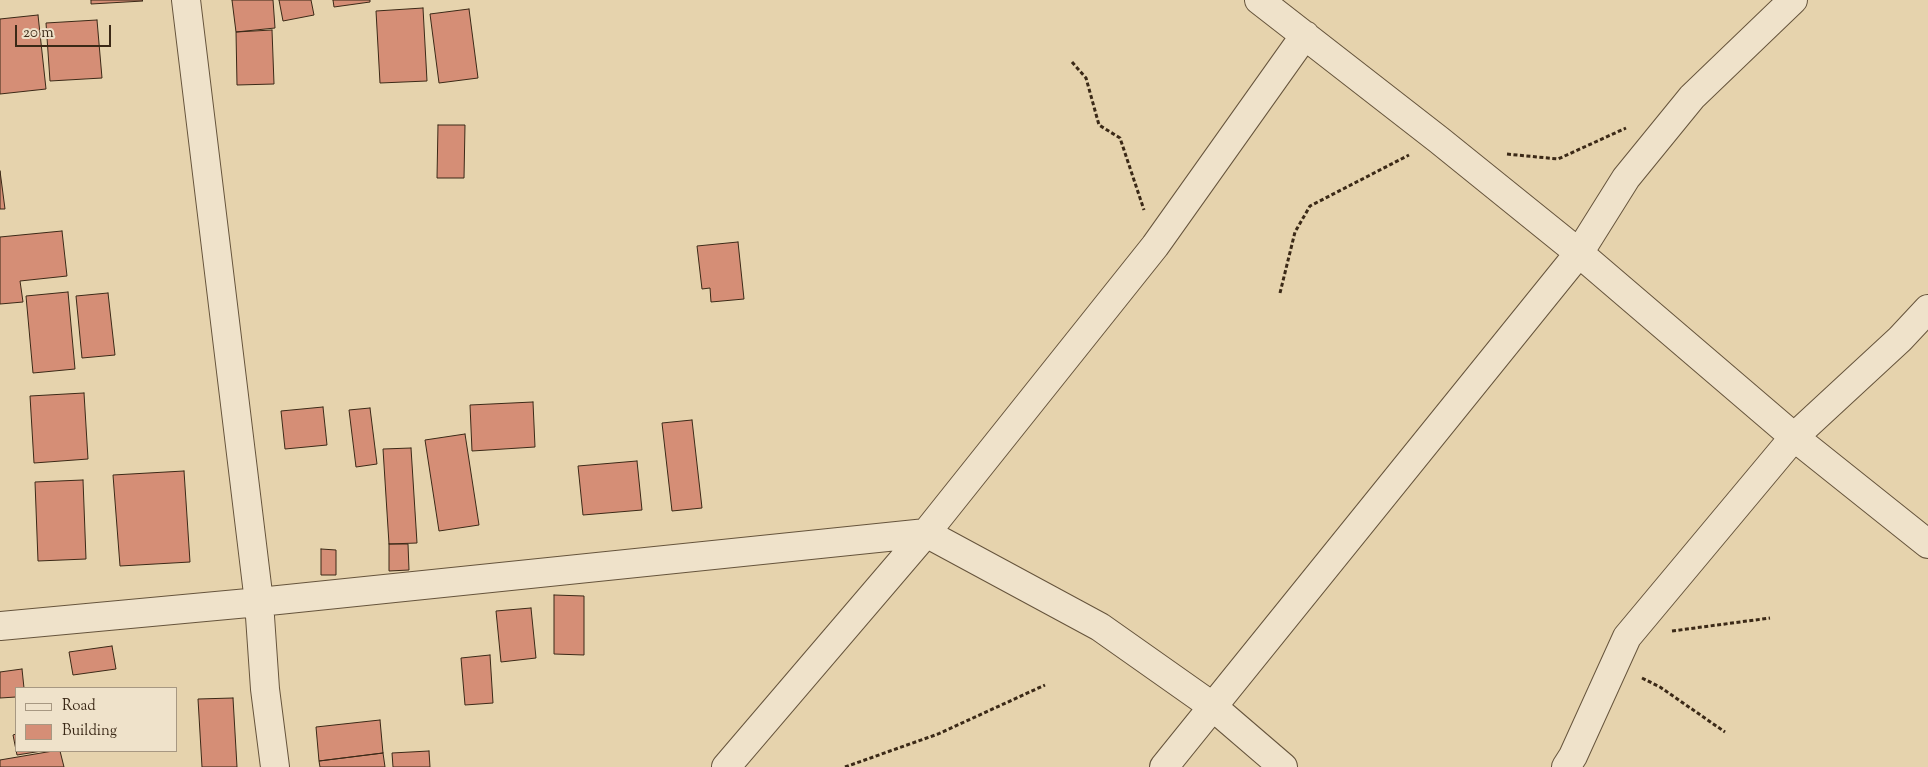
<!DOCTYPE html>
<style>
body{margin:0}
#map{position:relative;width:1928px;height:767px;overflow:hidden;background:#e6d3ad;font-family:"Sorts Mill Goudy",serif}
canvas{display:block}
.legend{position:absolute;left:15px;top:687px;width:162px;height:65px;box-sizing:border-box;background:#efe2ca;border:1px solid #a79882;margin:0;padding:6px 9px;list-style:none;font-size:15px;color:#3b2917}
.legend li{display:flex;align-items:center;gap:10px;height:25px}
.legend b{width:25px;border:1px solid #a79882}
.scale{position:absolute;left:15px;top:25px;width:96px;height:22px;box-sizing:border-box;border:2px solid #3b2917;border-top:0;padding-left:6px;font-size:15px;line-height:18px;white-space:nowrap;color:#3b2917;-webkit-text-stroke:4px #efe2ca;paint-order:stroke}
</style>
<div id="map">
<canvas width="1928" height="767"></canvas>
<ul class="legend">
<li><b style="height:6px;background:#efe2ca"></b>Road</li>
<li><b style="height:14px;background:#d58e76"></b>Building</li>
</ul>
<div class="scale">20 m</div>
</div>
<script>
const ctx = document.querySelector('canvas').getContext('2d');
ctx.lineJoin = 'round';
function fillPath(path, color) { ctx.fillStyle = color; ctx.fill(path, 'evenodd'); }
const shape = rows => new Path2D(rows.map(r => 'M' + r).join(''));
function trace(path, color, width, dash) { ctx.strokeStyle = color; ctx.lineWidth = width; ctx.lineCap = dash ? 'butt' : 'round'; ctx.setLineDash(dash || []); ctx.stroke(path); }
const building = shape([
 [91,0,142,0,143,1,91,4,91,0],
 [232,0,273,0,275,28,236,32,232,0],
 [279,0,311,0,314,15,283,21,279,0],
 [333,0,370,0,370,2,334,7,333,0],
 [423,8,427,81,380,83,376,11,423,8],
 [469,9,478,78,439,83,430,14,469,9],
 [38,15,46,89,0,94,0,19,38,15],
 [97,20,102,78,50,81,46,23,97,20],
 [272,30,274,84,237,85,236,32,272,30],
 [438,125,465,125,464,178,437,178,438,125],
 [0,171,5,209,0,209,0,171],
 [62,231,67,276,20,281,23,302,0,304,0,237,62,231],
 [738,242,744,299,711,302,710,288,702,289,697,246,738,242],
 [68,292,75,369,33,373,26,296,68,292],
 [108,293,115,355,82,358,76,296,108,293],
 [84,393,88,459,34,463,30,396,84,393],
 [533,402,535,447,472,451,470,405,533,402],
 [323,407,327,445,285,449,281,411,323,407],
 [370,408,377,464,356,467,349,410,370,408],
 [692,420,702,508,672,511,662,423,692,420],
 [465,434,479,525,439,531,425,440,465,434],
 [411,448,417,543,389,544,383,449,411,448],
 [637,461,642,510,583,515,578,466,637,461],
 [184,471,190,562,120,566,113,475,184,471],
 [83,480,86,559,38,561,35,482,83,480],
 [389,544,408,544,409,570,389,571,389,544],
 [321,549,336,550,336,575,321,575,321,549],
 [554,595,584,596,584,655,554,654,554,595],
 [531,608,536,658,501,662,496,611,531,608],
 [112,646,116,669,73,675,69,652,112,646],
 [490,655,493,703,465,705,461,658,490,655],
 [22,669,24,688,16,688,16,697,0,698,0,672,22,669],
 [233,698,237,767,202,767,198,699,233,698],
 [380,720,383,753,319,761,316,727,380,720],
 [16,734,16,751,42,751,17,755,13,735,16,734],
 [53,751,60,751,64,767,0,767,0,760,53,751],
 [429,751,430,767,393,767,392,753,429,751],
 [383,753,385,767,320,767,319,761,383,753]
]);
fillPath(building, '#d58e76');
trace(building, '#3b2917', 1);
const minor = shape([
 [186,0,259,602,265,689,275,767],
 [1259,0,1439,140,1579,253,1794,437,1928,544],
 [0,626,259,602,926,533,1100,627,1212,706,1283,767],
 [726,767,926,533,1155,246,1305,35],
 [1164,767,1579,253,1626,178,1692,97,1793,0],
 [1566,767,1573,756,1627,637,1794,437,1900,339,1928,309]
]);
trace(minor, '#66543c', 30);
trace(shape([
 [1072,62,1086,78,1099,125,1120,138,1144,210],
 [1507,154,1558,159,1626,128],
 [1280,293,1295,232,1310,206,1409,155],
 [1672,631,1770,618],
 [1642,678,1660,687,1725,732],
 [845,767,938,734,1045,685]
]), '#3b2917', 3, [4, 2.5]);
trace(minor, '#efe2ca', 28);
</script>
